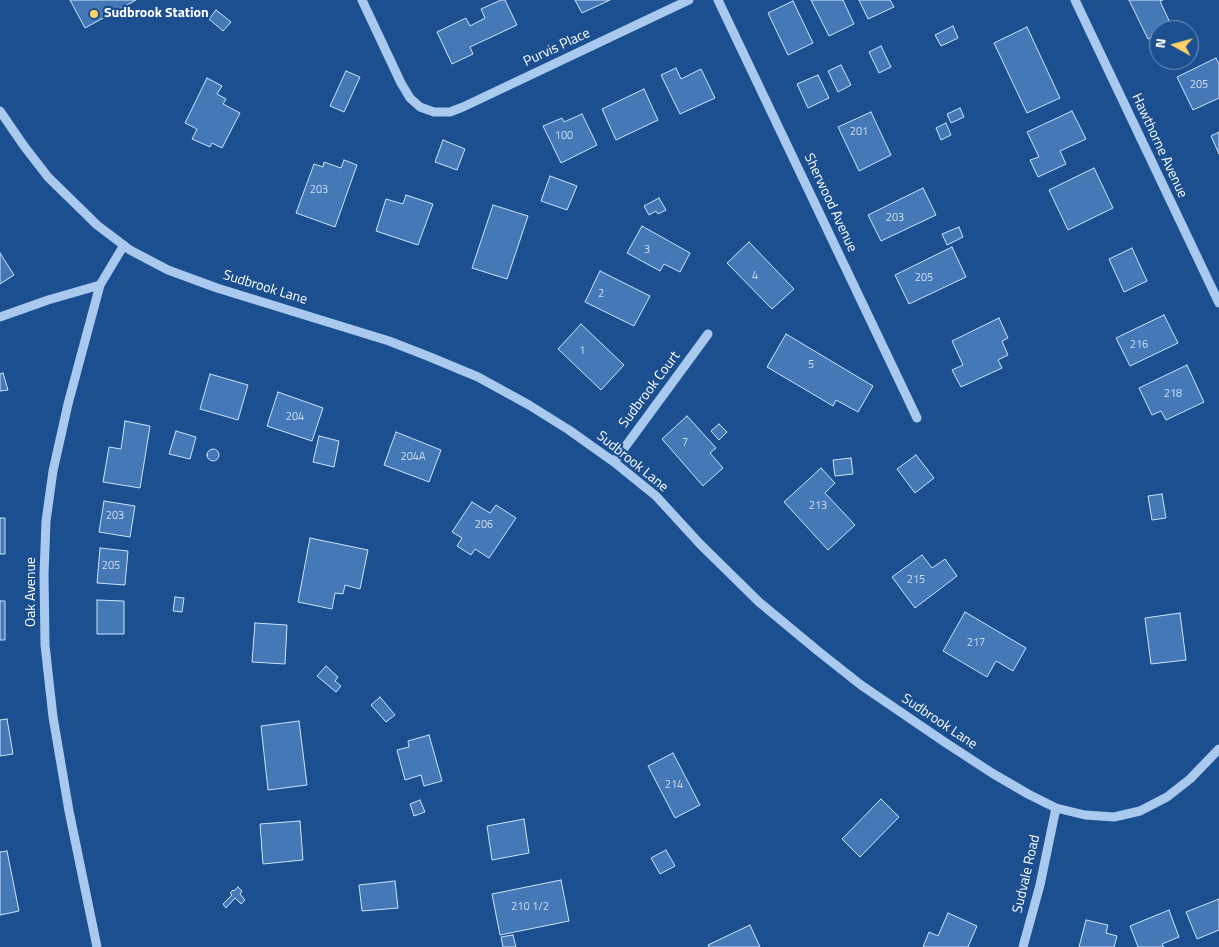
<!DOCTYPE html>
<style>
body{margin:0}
#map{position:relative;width:1219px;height:947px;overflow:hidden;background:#1b4f8f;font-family:"Titillium Web",sans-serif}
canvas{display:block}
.north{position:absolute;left:1149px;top:20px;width:50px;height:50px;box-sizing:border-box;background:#1b4f8f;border:1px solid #7695bc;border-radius:50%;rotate:277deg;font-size:14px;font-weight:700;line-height:20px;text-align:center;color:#fff}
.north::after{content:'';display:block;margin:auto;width:18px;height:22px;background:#ffd166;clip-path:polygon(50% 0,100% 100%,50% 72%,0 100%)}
</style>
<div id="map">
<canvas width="1219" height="947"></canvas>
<div class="north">N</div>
</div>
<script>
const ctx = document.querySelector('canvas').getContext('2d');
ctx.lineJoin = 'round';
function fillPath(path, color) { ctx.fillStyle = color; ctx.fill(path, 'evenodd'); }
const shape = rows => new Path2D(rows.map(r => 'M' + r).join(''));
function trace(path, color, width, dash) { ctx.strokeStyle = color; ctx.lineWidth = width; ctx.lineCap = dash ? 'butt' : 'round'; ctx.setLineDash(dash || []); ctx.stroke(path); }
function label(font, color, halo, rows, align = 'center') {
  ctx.font = font + ' "Titillium Web",sans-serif'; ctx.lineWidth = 4.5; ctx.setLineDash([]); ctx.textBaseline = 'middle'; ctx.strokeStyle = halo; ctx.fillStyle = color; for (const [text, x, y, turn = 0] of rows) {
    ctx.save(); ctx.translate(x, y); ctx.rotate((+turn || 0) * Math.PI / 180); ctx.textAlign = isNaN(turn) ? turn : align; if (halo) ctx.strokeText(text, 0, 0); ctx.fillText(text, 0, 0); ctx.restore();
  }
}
const building = shape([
 [70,0,136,0,85,28,70,0],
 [501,0,505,0,517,25,470,47,473,54,452,64,437,32,466,18,470,26,485,18,481,9,501,0],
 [575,0,610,0,582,13,575,0],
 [811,0,843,0,854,24,829,36,811,0],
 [859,0,890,0,894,7,868,19,859,0],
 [1129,0,1163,0,1160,1,1172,27,1167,30,1159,30,1159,34,1148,39,1129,0],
 [793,1,813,43,788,55,768,13,793,1],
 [216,10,231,22,223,31,209,19,216,10],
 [953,26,958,38,941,46,935,35,953,26],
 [1027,27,1060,98,1027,113,994,43,1027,27],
 [881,46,891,67,879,73,869,52,881,46],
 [1216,58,1219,64,1219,98,1193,110,1177,77,1216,58],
 [841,65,851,85,838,92,828,71,841,65],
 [676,68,681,79,701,69,715,98,680,114,661,75,676,68],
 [346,71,360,77,344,112,330,106,346,71],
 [818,75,829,98,808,108,797,84,818,75],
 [207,78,222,86,217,94,226,99,223,104,240,113,222,148,212,143,210,147,192,139,197,129,185,123,207,78],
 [644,89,658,120,616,140,602,109,644,89],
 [960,108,964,117,951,123,947,114,960,108],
 [1072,111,1086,139,1060,151,1066,164,1038,177,1030,160,1039,157,1027,132,1072,111],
 [871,112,891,155,859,171,838,127,871,112],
 [582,114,597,145,561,163,543,126,562,118,564,122,582,114],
 [946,123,951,135,941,140,936,128,946,123],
 [1219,132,1219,154,1211,136,1219,132],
 [443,140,465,149,457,170,435,162,443,140],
 [344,160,357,165,335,227,296,213,314,164,323,167,324,162,341,168,344,160],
 [1094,168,1113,208,1068,230,1049,190,1094,168],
 [550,176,577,186,567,210,541,201,550,176],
 [923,188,936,215,881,241,868,215,923,188],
 [406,195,433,204,418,245,376,231,386,199,403,204,406,195],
 [659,198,666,210,658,214,656,211,649,215,644,206,659,198],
 [493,205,528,216,507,279,472,268,493,205],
 [642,226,690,253,680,272,664,264,660,271,627,253,642,226],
 [959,227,963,237,947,245,942,234,959,227],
 [749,242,794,289,772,309,727,263,749,242],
 [952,247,966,277,909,304,895,275,952,247],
 [1132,248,1147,281,1124,292,1109,259,1132,248],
 [0,253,14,275,0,284,0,253],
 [600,271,650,296,634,326,585,302,600,271],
 [1164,315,1178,343,1130,366,1116,338,1164,315],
 [999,318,1008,338,1002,341,1008,355,998,360,1002,368,961,387,952,370,963,365,952,341,999,318],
 [581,324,624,365,601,390,558,349,581,324],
 [786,334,873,386,858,412,836,400,833,406,767,367,786,334],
 [1187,365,1204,402,1166,420,1161,411,1152,415,1139,388,1187,365],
 [3,373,8,390,0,391,0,374,3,373],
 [210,374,248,385,238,420,200,409,210,374],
 [278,392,323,408,312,441,267,426,278,392],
 [687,416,716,448,710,453,723,468,703,486,662,439,687,416],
 [125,421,150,426,140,488,103,482,109,447,121,449,125,421],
 [719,424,727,432,719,440,711,431,719,424],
 [176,431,196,437,190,459,169,454,176,431],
 [396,432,441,450,429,482,384,465,396,432],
 [319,436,339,441,334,467,313,462,319,436],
 '207 455a6 6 0 1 1 12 0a6 6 0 1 1-12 0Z',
 [916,455,934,478,915,493,897,469,916,455],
 [851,458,853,474,835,476,833,460,851,458],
 [821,468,835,483,825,493,855,525,828,550,784,502,821,468],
 [1162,494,1166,518,1152,520,1148,496,1162,494],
 [104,501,135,506,130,537,99,532,104,501],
 [472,502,490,513,496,505,516,518,489,558,475,549,471,555,457,546,462,538,452,532,472,502],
 [0,518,5,518,5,554,0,554,0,518],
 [310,538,368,550,360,589,345,585,343,594,335,593,332,609,298,602,310,538],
 [100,548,128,551,125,585,97,583,100,548],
 [922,555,932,568,945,559,957,576,915,608,892,577,922,555],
 [175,597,184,598,182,612,173,611,175,597],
 [97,600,124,601,124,634,97,634,97,600],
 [0,601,5,601,5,640,0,640,0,601],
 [965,612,1026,648,1013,671,996,661,987,677,943,651,965,612],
 [1180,613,1186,660,1151,664,1145,618,1180,613],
 [255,623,287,625,285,664,252,662,255,623],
 [326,666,338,677,335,681,341,686,336,692,317,676,326,666],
 [380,697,395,715,386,722,371,705,380,697],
 [7,719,13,754,0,756,0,720,7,719],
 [299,721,307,785,268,790,261,726,299,721],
 [429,735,442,781,424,786,421,775,405,780,397,750,409,747,408,741,429,735],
 [673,753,700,805,675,818,648,766,673,753],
 [881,799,899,817,860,857,842,839,881,799],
 [420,800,425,812,414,816,410,804,420,800],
 [524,819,529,853,492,860,487,826,524,819],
 [300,821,303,860,263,864,260,824,300,821],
 [666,850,675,866,660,874,651,858,666,850],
 [7,851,19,911,0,915,0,852,7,851],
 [561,880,569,921,500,935,492,894,561,880],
 [395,881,398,908,362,911,359,885,395,881],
 [238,887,242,891,240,894,245,900,241,904,235,898,226,908,223,904,232,895,230,893,233,890,234,891,238,887],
 [1219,899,1219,930,1197,939,1186,912,1219,899],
 [1169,910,1179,937,1162,944,1164,947,1138,947,1130,926,1169,910],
 [948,913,977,926,968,947,923,947,929,932,938,936,948,913],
 [1086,920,1108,925,1106,933,1117,936,1114,947,1079,947,1086,920],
 [750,925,760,947,709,947,708,945,750,925],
 [513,935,516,947,503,947,501,937,513,935]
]);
fillPath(building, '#4478b7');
trace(building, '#cfe3fa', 1);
trace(shape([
 [362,0,401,83,410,98,420,107,434,112,450,112,463,107,689,0],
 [718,0,917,418],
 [1075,0,1219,303],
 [0,111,24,146,48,177,97,225,130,250,168,270,217,288,389,341,430,357,478,377,529,405,569,430,614,462,656,496,700,544,759,602,818,651,861,685,943,741,992,773,1028,794,1056,808,1085,815,1114,817,1140,811,1167,797,1190,779,1219,749],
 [0,317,48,300,100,285],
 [614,462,708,334],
 [97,947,69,811,53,717,45,645,44,574,46,521,53,471,68,404,100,285,124,245],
 [1023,947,1040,885,1056,808]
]), '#a9c9ee', 9);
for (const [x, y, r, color] of [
 [94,14,5,"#ffd166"]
]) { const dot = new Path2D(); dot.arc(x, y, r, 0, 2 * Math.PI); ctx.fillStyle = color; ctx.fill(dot); trace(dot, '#1b4f8f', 2); }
label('11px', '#d0dded', null, [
 ["205",1199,85],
 ["201",859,132],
 ["100",564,136],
 ["203",319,190],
 ["203",895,218],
 ["3",647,250],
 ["4",755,276],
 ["205",924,278],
 ["2",601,294],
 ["216",1139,345],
 ["1",582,351],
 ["5",811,365],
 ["218",1173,394],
 ["204",295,417],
 ["7",685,443],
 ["204A",413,457],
 ["213",818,506],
 ["203",115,516],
 ["206",484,525],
 ["205",111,566],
 ["215",916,580],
 ["217",976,643],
 ["214",674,785],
 ["210 1/2",530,907]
]);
label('bold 14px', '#fff', '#1b4f8f', [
 ["Sudbrook Station",104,14]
], 'left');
label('14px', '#fff', '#1b4f8f', [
 ["Purvis Place",557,48,-25],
 ["Hawthorne Avenue",1159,146,65],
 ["Sherwood Avenue",830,203,65],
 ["Sudbrook Lane",265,288,17],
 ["Sudbrook Court",650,390,-53],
 ["Sudbrook Lane",632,462,39],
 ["Oak Avenue",32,592,-90],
 ["Sudbrook Lane",939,722,34],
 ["Sudvale Road",1027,874,-77]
]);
</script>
